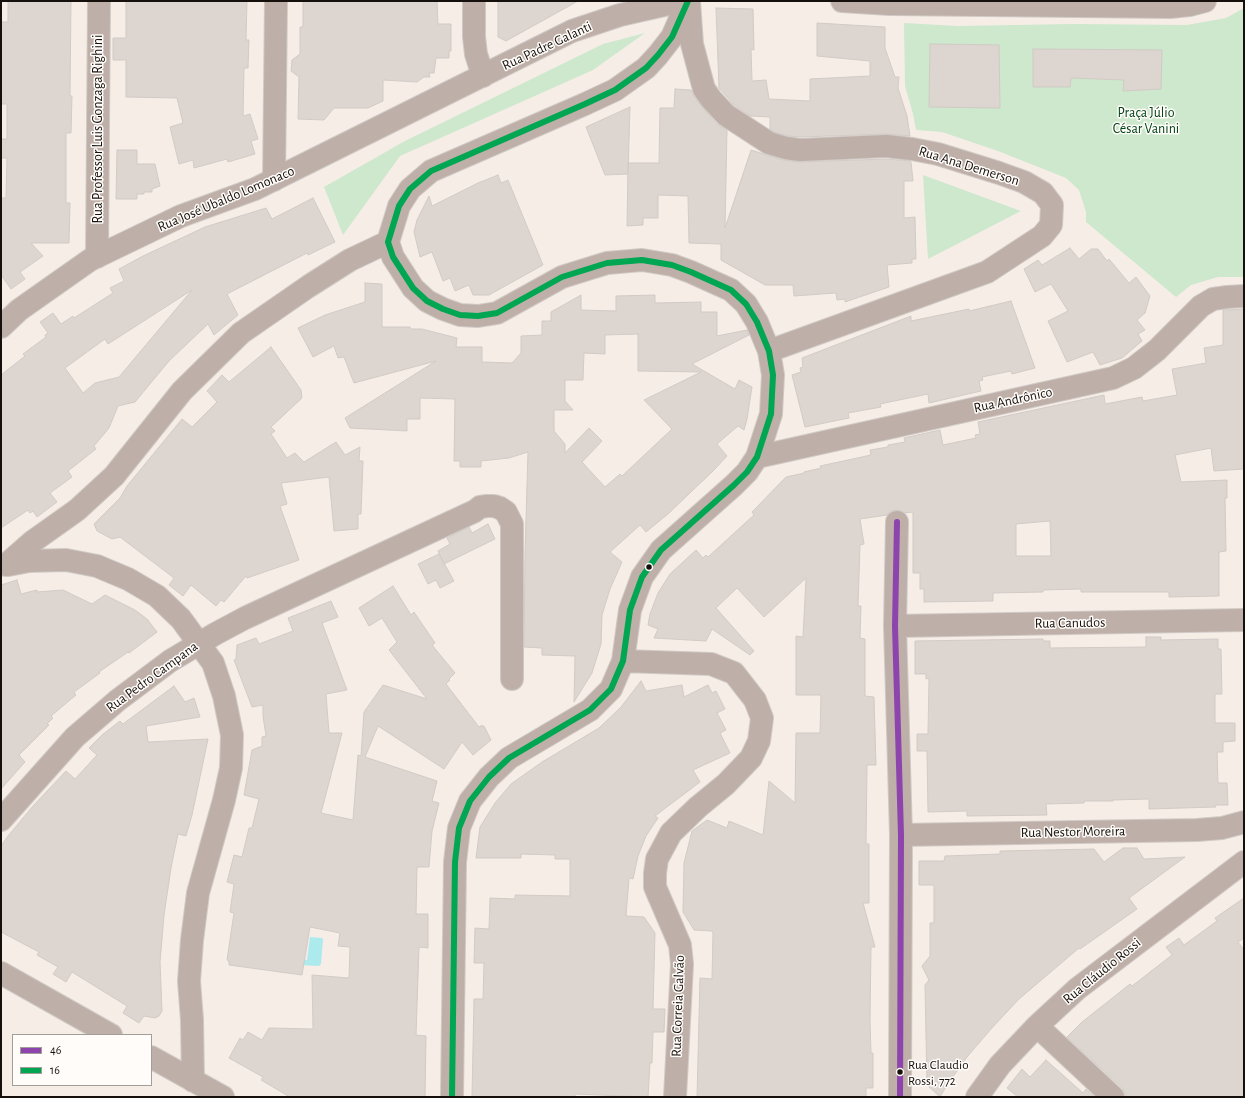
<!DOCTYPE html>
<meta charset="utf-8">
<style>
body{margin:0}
#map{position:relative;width:1245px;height:1098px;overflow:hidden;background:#f6ede7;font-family:"Alegreya Sans",sans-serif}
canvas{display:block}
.frame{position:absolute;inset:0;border:2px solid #15100c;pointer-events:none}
.legend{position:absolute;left:12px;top:1034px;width:140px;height:52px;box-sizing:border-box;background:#fffcf9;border:1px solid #a19e9a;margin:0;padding:5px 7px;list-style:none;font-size:12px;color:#15100c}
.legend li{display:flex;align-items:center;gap:8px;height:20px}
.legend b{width:20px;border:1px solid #a19e9a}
</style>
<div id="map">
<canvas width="1245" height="1098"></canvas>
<div class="frame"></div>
<ul class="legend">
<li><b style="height:5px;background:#8e44ad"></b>46</li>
<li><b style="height:5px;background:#00a651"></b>16</li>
</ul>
</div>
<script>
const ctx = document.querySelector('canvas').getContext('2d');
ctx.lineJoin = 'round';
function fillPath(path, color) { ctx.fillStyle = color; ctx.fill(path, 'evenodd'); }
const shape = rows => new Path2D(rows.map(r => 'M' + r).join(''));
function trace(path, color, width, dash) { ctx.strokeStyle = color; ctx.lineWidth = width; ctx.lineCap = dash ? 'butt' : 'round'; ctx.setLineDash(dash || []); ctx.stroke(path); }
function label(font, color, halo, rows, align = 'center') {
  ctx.font = font + ' "Alegreya Sans",sans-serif'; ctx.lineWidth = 3; ctx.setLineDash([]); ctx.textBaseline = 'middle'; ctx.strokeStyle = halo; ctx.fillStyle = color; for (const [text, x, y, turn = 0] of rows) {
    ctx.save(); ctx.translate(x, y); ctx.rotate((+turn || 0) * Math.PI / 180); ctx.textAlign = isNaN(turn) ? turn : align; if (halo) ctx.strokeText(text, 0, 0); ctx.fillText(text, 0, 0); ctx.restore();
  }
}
fillPath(shape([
 [1244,8,1244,277,1218,277,1191,285,1176,297,1086,222,1086,212,1079,190,1066,178,998,151,942,132,916,130,913,114,905,86,904,23,957,26,1074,24,1187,25,1226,18],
 [645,33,593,70,400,156,343,235,324,187,405,141,603,44],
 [923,175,1021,211,928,259]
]), '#cde8cc');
fillPath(shape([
 [310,937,322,938,323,939,321,964,319,966,300,965,301,959,307,960]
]), '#aceaed');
const building = shape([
 [8,1,71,1,70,96,72,96,71,133,66,133,66,203,70,203,69,243,31,243,43,256,20,272,25,279,11,289,1,275,1,198,6,198,7,158,1,158,1,139,7,139,7,104,1,104,1,22,8,22,8,1],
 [126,1,247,1,246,40,249,40,248,68,244,68,243,116,250,114,258,139,251,141,255,154,228,162,227,159,194,168,193,160,179,164,170,127,183,123,177,98,126,97,126,60,113,60,113,38,126,38,126,1],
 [303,1,437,1,438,24,451,24,451,51,449,51,449,58,436,58,434,73,429,73,430,77,424,77,417,82,383,80,383,101,368,108,334,108,324,120,298,119,299,77,291,71,292,60,300,54,300,27,303,27,303,1],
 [498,1,578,1,506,41,498,37,498,1],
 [716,8,753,9,754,50,751,49,752,81,766,80,769,99,810,101,810,79,870,76,870,61,817,56,817,23,885,27,885,48,895,77,899,77,898,88,907,116,910,136,886,134,801,137,789,136,774,132,770,129,770,117,750,116,734,105,719,88,716,8],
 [930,44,999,45,1000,108,929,107,930,44],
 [1033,49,1162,50,1161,89,1123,91,1124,80,1071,78,1070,87,1033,87,1033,49],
 [675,89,691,90,694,96,702,107,717,124,727,130,725,228,751,150,783,160,798,162,886,159,910,161,911,162,913,181,904,181,904,218,915,217,916,259,912,259,912,263,887,265,889,287,845,302,845,299,837,300,836,293,794,296,793,285,765,285,721,260,721,244,689,243,688,196,658,195,658,218,643,218,643,225,627,226,628,163,659,163,660,108,674,108,675,89],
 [630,107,628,174,605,175,586,127,630,107],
 [117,150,137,150,137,164,155,164,160,186,152,189,152,192,144,192,144,194,137,194,137,199,116,199,117,150],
 [498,175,501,183,508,180,543,265,489,295,473,295,469,285,455,291,450,278,443,281,432,252,420,257,414,232,417,220,429,196,432,206,478,183,498,175],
 [313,198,335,242,308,255,307,253,227,294,238,315,214,335,208,324,169,361,135,402,118,406,109,428,94,446,96,449,68,471,72,477,50,493,57,502,37,517,33,511,30,513,28,510,1,528,1,375,25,356,23,354,46,337,45,335,48,333,40,322,53,313,61,324,73,316,74,318,113,293,110,288,124,281,119,269,143,256,205,227,266,208,272,219,313,198],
 [192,290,119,377,95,383,83,393,65,368,105,339,108,344,192,290],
 [1070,248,1079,259,1091,249,1098,249,1107,261,1109,259,1129,283,1136,277,1150,296,1145,313,1137,320,1145,330,1138,334,1142,341,1122,358,1100,365,1093,352,1067,362,1048,321,1068,311,1051,284,1035,292,1024,269,1038,260,1042,265,1070,248],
 [365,283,382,284,382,327,410,327,411,329,422,329,457,338,456,347,482,347,482,362,512,363,521,353,521,336,542,335,542,321,551,321,551,312,581,295,581,310,616,311,616,296,655,295,655,303,701,302,701,312,717,312,717,336,747,330,749,335,692,364,735,389,739,380,752,387,747,419,744,430,738,426,717,444,727,456,713,471,668,514,646,532,640,525,610,552,622,562,610,589,602,615,601,644,592,673,574,702,575,656,542,655,542,648,524,647,525,554,528,452,509,458,481,461,481,467,460,467,460,461,454,461,455,399,420,398,420,419,407,419,407,431,350,428,345,418,436,361,354,383,344,357,338,358,334,346,313,357,298,328,325,315,365,302,365,283],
 [638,334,638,371,701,372,644,400,672,429,622,476,620,474,605,487,582,462,602,441,589,428,565,453,565,444,554,431,554,410,573,410,565,401,565,380,583,380,584,353,605,354,605,335,638,334],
 [1011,301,1035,368,1012,374,1011,371,982,377,983,380,979,381,981,391,929,403,928,394,880,404,881,407,848,413,849,418,805,427,792,375,801,372,800,368,803,367,802,358,911,316,911,321,969,309,969,311,1011,301],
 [1244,309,1244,469,1214,471,1211,448,1175,455,1181,482,1227,480,1227,498,1225,498,1226,551,1219,552,1219,596,1169,597,1169,592,1081,592,1081,589,1043,590,1043,592,993,593,993,601,924,602,924,589,920,589,920,573,913,573,913,512,905,513,897,510,891,511,887,515,860,519,864,544,860,545,858,606,861,606,860,638,865,639,865,696,874,697,876,765,867,765,866,844,869,844,869,903,863,903,875,947,871,947,870,1020,871,1053,873,1053,873,1088,866,1088,866,1097,697,1097,700,978,712,979,713,933,712,931,694,930,683,912,684,863,692,831,707,820,727,828,729,821,763,835,769,781,795,803,796,733,820,733,821,695,796,695,796,636,803,637,806,578,764,617,737,588,716,608,754,651,750,655,712,629,706,641,654,638,658,629,648,625,650,614,658,593,670,574,696,550,703,558,706,555,708,557,754,515,752,512,786,477,804,473,804,472,821,468,820,466,871,455,870,450,888,447,888,445,905,442,904,438,940,430,943,445,976,438,975,435,980,434,978,422,1104,395,1105,404,1142,397,1143,401,1177,395,1172,369,1206,363,1204,348,1223,345,1223,310,1244,309],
 [1050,521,1051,556,1016,556,1016,524,1050,521],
 [271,347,301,390,302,398,271,427,275,431,271,434,287,458,295,453,304,462,336,442,345,455,360,447,359,461,363,461,361,514,358,514,358,529,334,531,329,477,281,483,287,504,280,506,299,560,247,578,246,576,224,602,221,600,216,606,191,585,183,596,169,585,174,578,120,537,112,539,97,531,94,524,120,498,127,486,182,419,192,427,217,402,207,391,222,375,229,382,271,347],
 [488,524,495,539,444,564,438,551,450,544,447,538,469,527,472,533,488,524],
 [439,554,454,581,440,588,436,580,428,584,418,564,439,554],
 [17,580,21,594,37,590,37,592,63,590,92,604,105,595,135,610,147,619,157,632,129,653,128,652,99,672,100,673,74,692,76,695,51,716,53,718,47,724,49,725,19,755,25,762,1,789,1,585,17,580],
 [393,586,411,615,414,612,435,643,432,645,455,673,449,679,450,680,446,684,479,727,482,725,482,727,484,726,491,740,473,755,462,742,444,769,378,726,365,757,437,781,432,801,439,803,432,831,429,867,417,867,416,914,428,914,428,948,419,947,416,1035,426,1036,425,1097,290,1097,261,1080,263,1077,229,1058,240,1038,243,1040,248,1032,262,1040,269,1028,313,1029,312,975,349,978,350,947,338,946,340,933,310,927,302,975,229,965,229,961,227,960,234,913,230,912,234,884,227,882,234,855,242,857,249,828,252,828,259,799,244,795,252,750,262,746,262,737,266,736,263,716,263,705,252,707,234,660,236,659,237,645,256,638,259,644,293,631,288,618,331,601,338,617,322,623,347,690,326,694,329,733,342,733,321,813,353,820,358,755,361,756,364,712,383,685,427,699,389,650,397,642,382,618,369,626,359,608,393,586],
 [1146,637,1161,637,1161,640,1218,639,1218,649,1221,649,1222,694,1215,694,1215,723,1235,723,1235,741,1223,742,1223,752,1217,752,1218,783,1227,783,1228,805,1215,805,1216,807,1149,809,1149,799,1113,800,1113,801,1084,801,1084,803,1046,804,1047,815,967,816,967,811,928,812,927,751,917,751,917,734,928,734,929,678,926,679,926,674,915,674,915,641,1043,639,1043,641,1050,641,1050,648,1146,647,1146,637],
 [641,681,646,691,682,685,684,697,708,685,712,693,716,691,725,709,717,713,726,730,720,733,730,753,693,770,700,782,655,816,658,818,646,836,638,856,633,879,629,878,626,916,644,917,655,933,653,1009,665,1009,664,1032,653,1032,652,1063,650,1063,648,1097,575,1094,575,1097,472,1097,474,999,483,999,484,963,474,963,475,928,489,929,490,898,515,899,515,895,570,896,570,859,555,859,555,855,521,854,521,858,476,858,480,827,495,803,511,784,542,762,599,728,621,707,641,681],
 [174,686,185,702,194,698,200,717,146,726,148,742,208,739,192,815,186,836,178,834,171,868,164,915,160,962,162,1011,159,1016,155,1018,144,1016,139,1023,123,1013,127,1006,72,972,66,982,53,974,58,967,37,955,39,952,1,932,1,846,8,836,33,806,66,771,75,779,97,755,89,748,102,735,120,721,123,724,174,686],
 [1123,848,1137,848,1144,859,1185,857,1129,898,1137,909,1080,949,1079,948,1019,999,991,1029,967,1057,947,1085,940,1097,927,1085,925,985,929,980,922,966,930,956,930,923,934,923,934,885,919,885,919,861,944,861,945,856,1000,854,1000,851,1094,849,1104,862,1123,848],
 [1244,898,1244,938,1238,942,1244,950,1244,1097,1125,1097,1125,1093,1122,1088,1067,1037,1082,1022,1130,984,1132,986,1172,955,1166,947,1179,938,1184,945,1217,921,1215,918,1244,898],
 [1046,1060,1083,1093,1086,1089,1095,1097,1018,1097,1007,1088,1022,1069,1030,1077,1046,1060]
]);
fillPath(building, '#dcd5d0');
trace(building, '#d1cac5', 1);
const minor = shape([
 [474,1,474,37,476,54,483,76],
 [689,1,692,44,704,89,711,99,726,115,769,143,786,148,800,150,886,146,912,149,938,154,999,173,1024,182,1043,193,1052,205,1051,225,1042,236,987,272,769,351],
 [842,1,889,4,1170,7,1190,5,1205,1],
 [274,180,276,1],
 [97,257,99,1],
 [1,327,19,310,90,260,181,216,255,189,572,31,620,15,682,1],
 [757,457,1113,378,1134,368,1157,350,1201,306,1213,299,1227,297,1244,296],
 [897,522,895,626,901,835,900,1097],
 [6,565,32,542,77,510,114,476,182,391,241,333,309,286,350,260,388,242],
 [8,565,29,561,66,560,97,566,128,579,157,596,181,619,213,663,224,696,232,735,231,768,224,800,198,893,192,940,189,981,192,1020,193,1081],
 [895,626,1244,620],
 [623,661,711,664,734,673,755,700,762,718,759,741,751,758,726,784,698,807,671,833,657,859,655,873,655,887,680,945,682,964,675,1097],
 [1,820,75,737,118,700,170,661,215,634,245,618,475,511,480,507,487,506,494,506,500,508,506,512,512,524,512,679],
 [901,835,1197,830,1222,828,1244,822],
 [1,973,111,1035],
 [1037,1026,1113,1097],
 [151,1057,223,1097],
 [452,1097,455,862,459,828,470,801,489,777,509,758,590,710,611,689,623,661,630,610,642,577,661,550,734,485,747,472,757,457,771,414,773,375,769,351,757,322,746,304,731,290,691,272,672,265,642,260,607,263,562,277,497,313,478,316,460,315,443,309,427,301,413,288,393,257,388,242,399,206,410,189,431,171,585,104,615,90,646,68,658,55,672,37,688,1],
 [977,1097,1000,1065,1037,1026,1077,989,1244,862]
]);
trace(minor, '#d0cac6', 24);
trace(minor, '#beafa8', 22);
trace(shape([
 [897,522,895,626,901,835,900,1097]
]), '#8e44ad', 6);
trace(shape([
 [452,1097,455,862,459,828,470,801,489,777,509,758,590,710,611,689,623,661,630,610,642,577,661,550,734,485,747,472,757,457,771,414,773,375,769,351,757,322,746,304,731,290,691,272,672,265,642,260,607,263,562,277,497,313,478,316,460,315,443,309,427,301,413,288,393,257,388,242,399,206,410,189,431,171,585,104,615,90,646,68,658,55,672,37,688,1]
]), '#00a651', 6);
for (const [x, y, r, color] of [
 [649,567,3.5,"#15100c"],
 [900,1072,3.5,"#15100c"]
]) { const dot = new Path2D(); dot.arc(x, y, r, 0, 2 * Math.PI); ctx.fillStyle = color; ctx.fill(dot); trace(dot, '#fffcf9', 1.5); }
label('13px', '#15100c', '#fffcf9', [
 ["Rua Claudio",908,1065],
 ["Rossi, 772",908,1081]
], 'left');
label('14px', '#15100c', '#fffcf9', [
 ["Rua Padre Galanti",547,46,-25],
 ["Rua Professor Luis Gonzaga Righini",98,129,-90],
 ["Rua Ana Demerson",969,166,17],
 ["Rua José Ubaldo Lomonaco",226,199,-23],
 ["Rua Andrônico",1013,400,-12],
 ["Rua Canudos",1070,623,-1],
 ["Rua Pedro Campana",152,677,-36],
 ["Rua Nestor Moreira",1073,832,-1],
 ["Rua Cláudio Rossi",1102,971,-39],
 ["Rua Correia Galvão",678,1006,-88]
]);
label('14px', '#024419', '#fffcf9', [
 ["Praça Júlio",1146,113],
 ["César Vanini",1146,129]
]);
</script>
